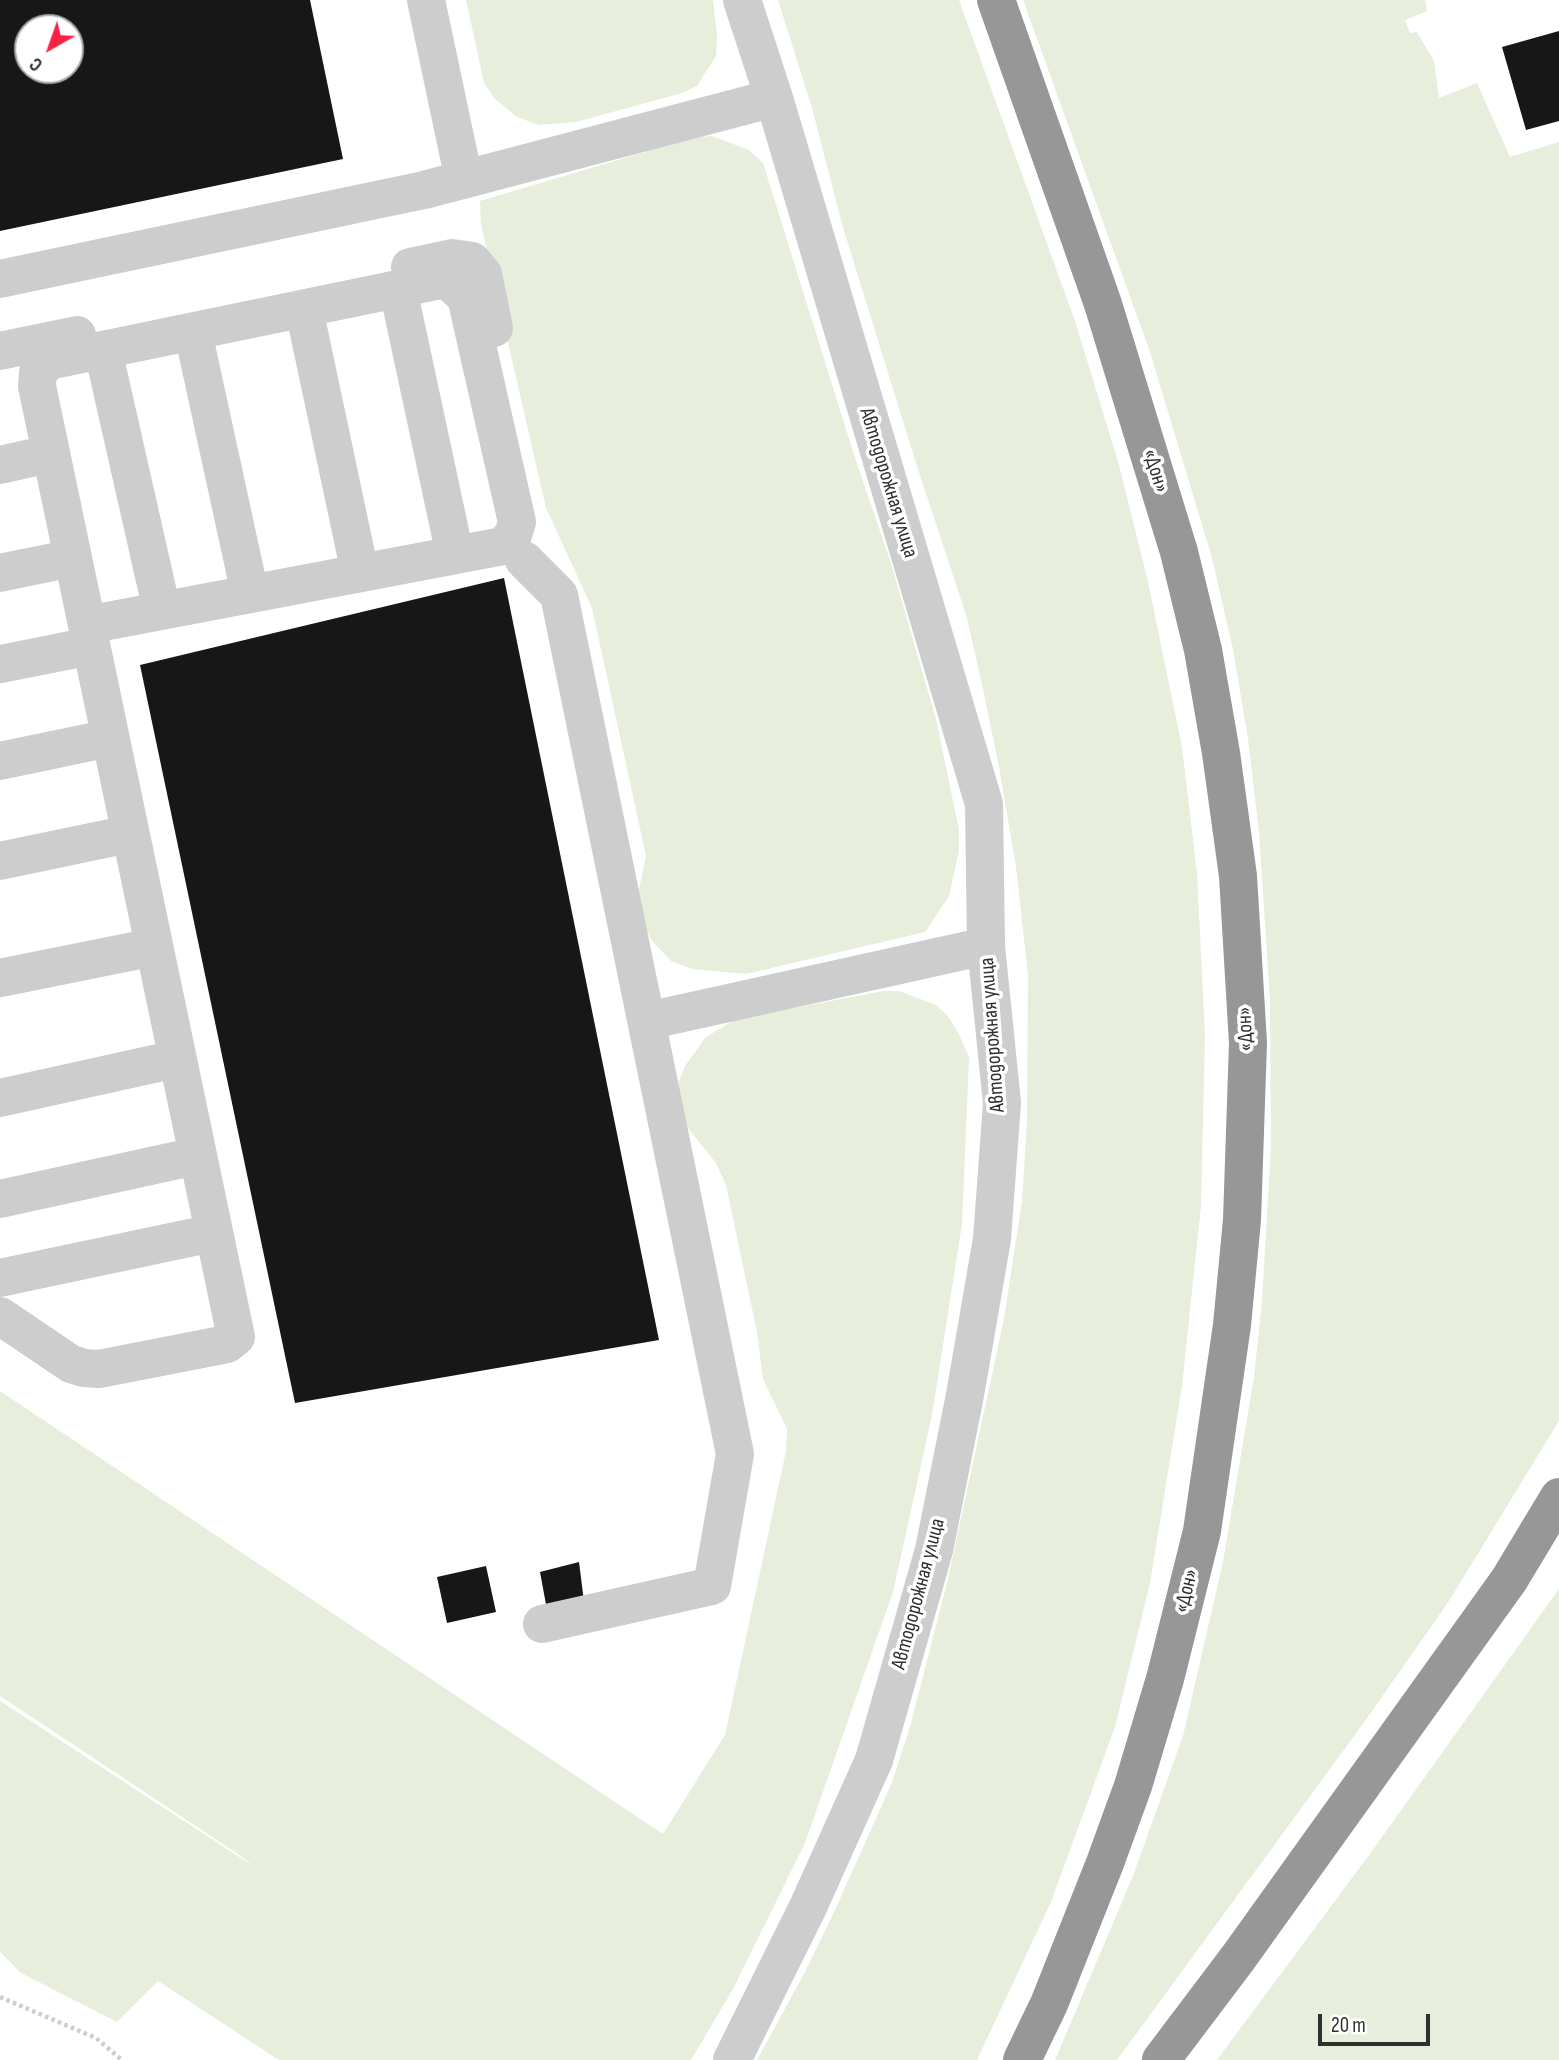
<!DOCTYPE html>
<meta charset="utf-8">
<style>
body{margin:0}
#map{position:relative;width:1559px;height:2060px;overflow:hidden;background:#fff;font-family:"Sofia Sans Condensed",sans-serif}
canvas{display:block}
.north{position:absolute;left:14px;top:14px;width:70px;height:70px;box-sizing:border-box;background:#fff;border:2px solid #acacac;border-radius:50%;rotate:220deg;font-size:19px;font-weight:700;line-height:28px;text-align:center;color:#303030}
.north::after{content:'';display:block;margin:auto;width:24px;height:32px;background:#f62242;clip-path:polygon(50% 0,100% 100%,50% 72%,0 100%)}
.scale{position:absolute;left:1318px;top:2014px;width:112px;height:32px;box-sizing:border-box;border:4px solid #303030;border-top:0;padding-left:9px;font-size:21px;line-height:24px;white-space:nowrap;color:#303030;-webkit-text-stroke:5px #fff;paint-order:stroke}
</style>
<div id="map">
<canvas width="1559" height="2060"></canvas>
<div class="north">С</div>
<div class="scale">20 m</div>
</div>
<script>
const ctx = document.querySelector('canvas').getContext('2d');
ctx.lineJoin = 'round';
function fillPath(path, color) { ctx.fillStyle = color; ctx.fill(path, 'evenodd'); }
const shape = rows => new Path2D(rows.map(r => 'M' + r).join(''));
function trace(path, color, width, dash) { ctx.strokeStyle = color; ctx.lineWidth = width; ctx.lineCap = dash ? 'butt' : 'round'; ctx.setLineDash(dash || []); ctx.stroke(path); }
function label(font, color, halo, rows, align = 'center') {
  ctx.font = font + ' "Sofia Sans Condensed",sans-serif'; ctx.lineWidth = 7; ctx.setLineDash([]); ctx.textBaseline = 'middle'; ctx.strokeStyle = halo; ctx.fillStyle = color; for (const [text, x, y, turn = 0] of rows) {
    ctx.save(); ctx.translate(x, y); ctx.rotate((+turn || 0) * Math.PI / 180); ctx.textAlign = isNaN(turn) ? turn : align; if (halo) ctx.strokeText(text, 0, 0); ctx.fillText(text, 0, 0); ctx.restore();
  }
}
fillPath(shape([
 [466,0,713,0,717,35,716,56,697,86,682,93,576,122,539,125,517,117,495,99,484,83],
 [778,0,959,0,1075,321,1119,465,1148,582,1182,747,1197,873,1205,1035,1201,1206,1182,1386,1150,1583,1115,1727,1051,1902,977,2060,757,2060,805,1972,835,1910,891,1785,910,1727,947,1583,1004,1319,1022,1201,1027,1122,1028,975,1016,867,999,767,983,689,967,618,914,457,842,224,812,108],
 [1023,0,1425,0,1427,11,1405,20,1410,33,1417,32,1434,61,1439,98,1477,83,1510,157,1559,142,1559,1421,1449,1601,1365,1721,1117,2060,1055,2060,1133,1876,1183,1736,1223,1562,1254,1377,1262,1301,1271,1146,1270,1000,1259,832,1248,739,1233,649,1212,558,1150,352],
 [712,136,749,150,763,163,854,455,891,563,936,719,959,830,959,850,949,896,925,932,746,974,692,969,671,961,652,941,639,915,638,894,646,856,592,608,546,508,481,225,480,201,692,138],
 [883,991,899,991,936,1005,947,1015,958,1032,969,1057,962,1224,932,1415,893,1592,805,1843,732,1991,691,2060,279,2060,158,1981,117,2022,21,1973,0,1952,0,1701,253,1866,241,1856,0,1696,0,1391,663,1834,725,1735,786,1451,787,1429,763,1379,757,1332,726,1185,716,1163,683,1122,678,1092,679,1081,685,1066,706,1037,736,1019],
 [1559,1589,1559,2060,1217,2060,1372,1851]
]), '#e7eedc');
fillPath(shape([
 [0,0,310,0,343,159,0,231],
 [28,28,70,28,70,70,28,70],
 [1559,31,1559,121,1526,130,1502,47],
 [504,578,659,1340,295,1403,140,665],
 [579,1562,584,1602,547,1610,540,1572],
 [486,1566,496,1612,447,1623,437,1577]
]), '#171717');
trace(shape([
 [0,1997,96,2038,122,2060]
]), '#cdcdcd', 4.5, [3.5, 3.5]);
trace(shape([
 [426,0,464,180],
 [410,267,452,258,472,261,483,274,494,328],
 [0,279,424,190,774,98],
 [398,289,455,555],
 [304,309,360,573],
 [193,332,250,594],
 [103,350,162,611],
 [0,351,77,335],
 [0,465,31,458],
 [524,560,559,595,735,1454,712,1586,542,1624],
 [0,573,53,562],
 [0,664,71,650],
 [0,761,91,742],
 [0,861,110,838],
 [0,978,134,951],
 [647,1021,986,946],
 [0,1098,158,1063],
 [0,1199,178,1160],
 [0,1278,194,1237],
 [0,1316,71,1364,84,1368,99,1369,227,1344,236,1337,37,386,38,372,49,361,441,280,451,283,466,297,517,522,513,535,503,546,87,625],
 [732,2060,808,1907,874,1760,934,1550,965,1395,992,1239,1002,1103,986,946,984,804,774,98,742,0]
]), '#cdcdcd', 38);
trace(shape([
 [996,0,1103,304,1179,552,1203,650,1221,753,1238,876,1248,1043,1242,1220,1232,1325,1202,1531,1165,1679,1133,1786,1105,1863,1049,2004,1022,2060],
 [1161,2060,1238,1958,1509,1580,1559,1497]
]), '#979797', 38);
label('21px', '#303030', '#fff', [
 ["«Дон»",1155,471,73],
 ["Автодорожная улица",888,483,73],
 ["«Дон»",1246,1029,-92],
 ["Автодорожная улица",993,1035,-94],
 ["«Дон»",1187,1591,-76],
 ["Автодорожная улица",919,1594,-75]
]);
</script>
